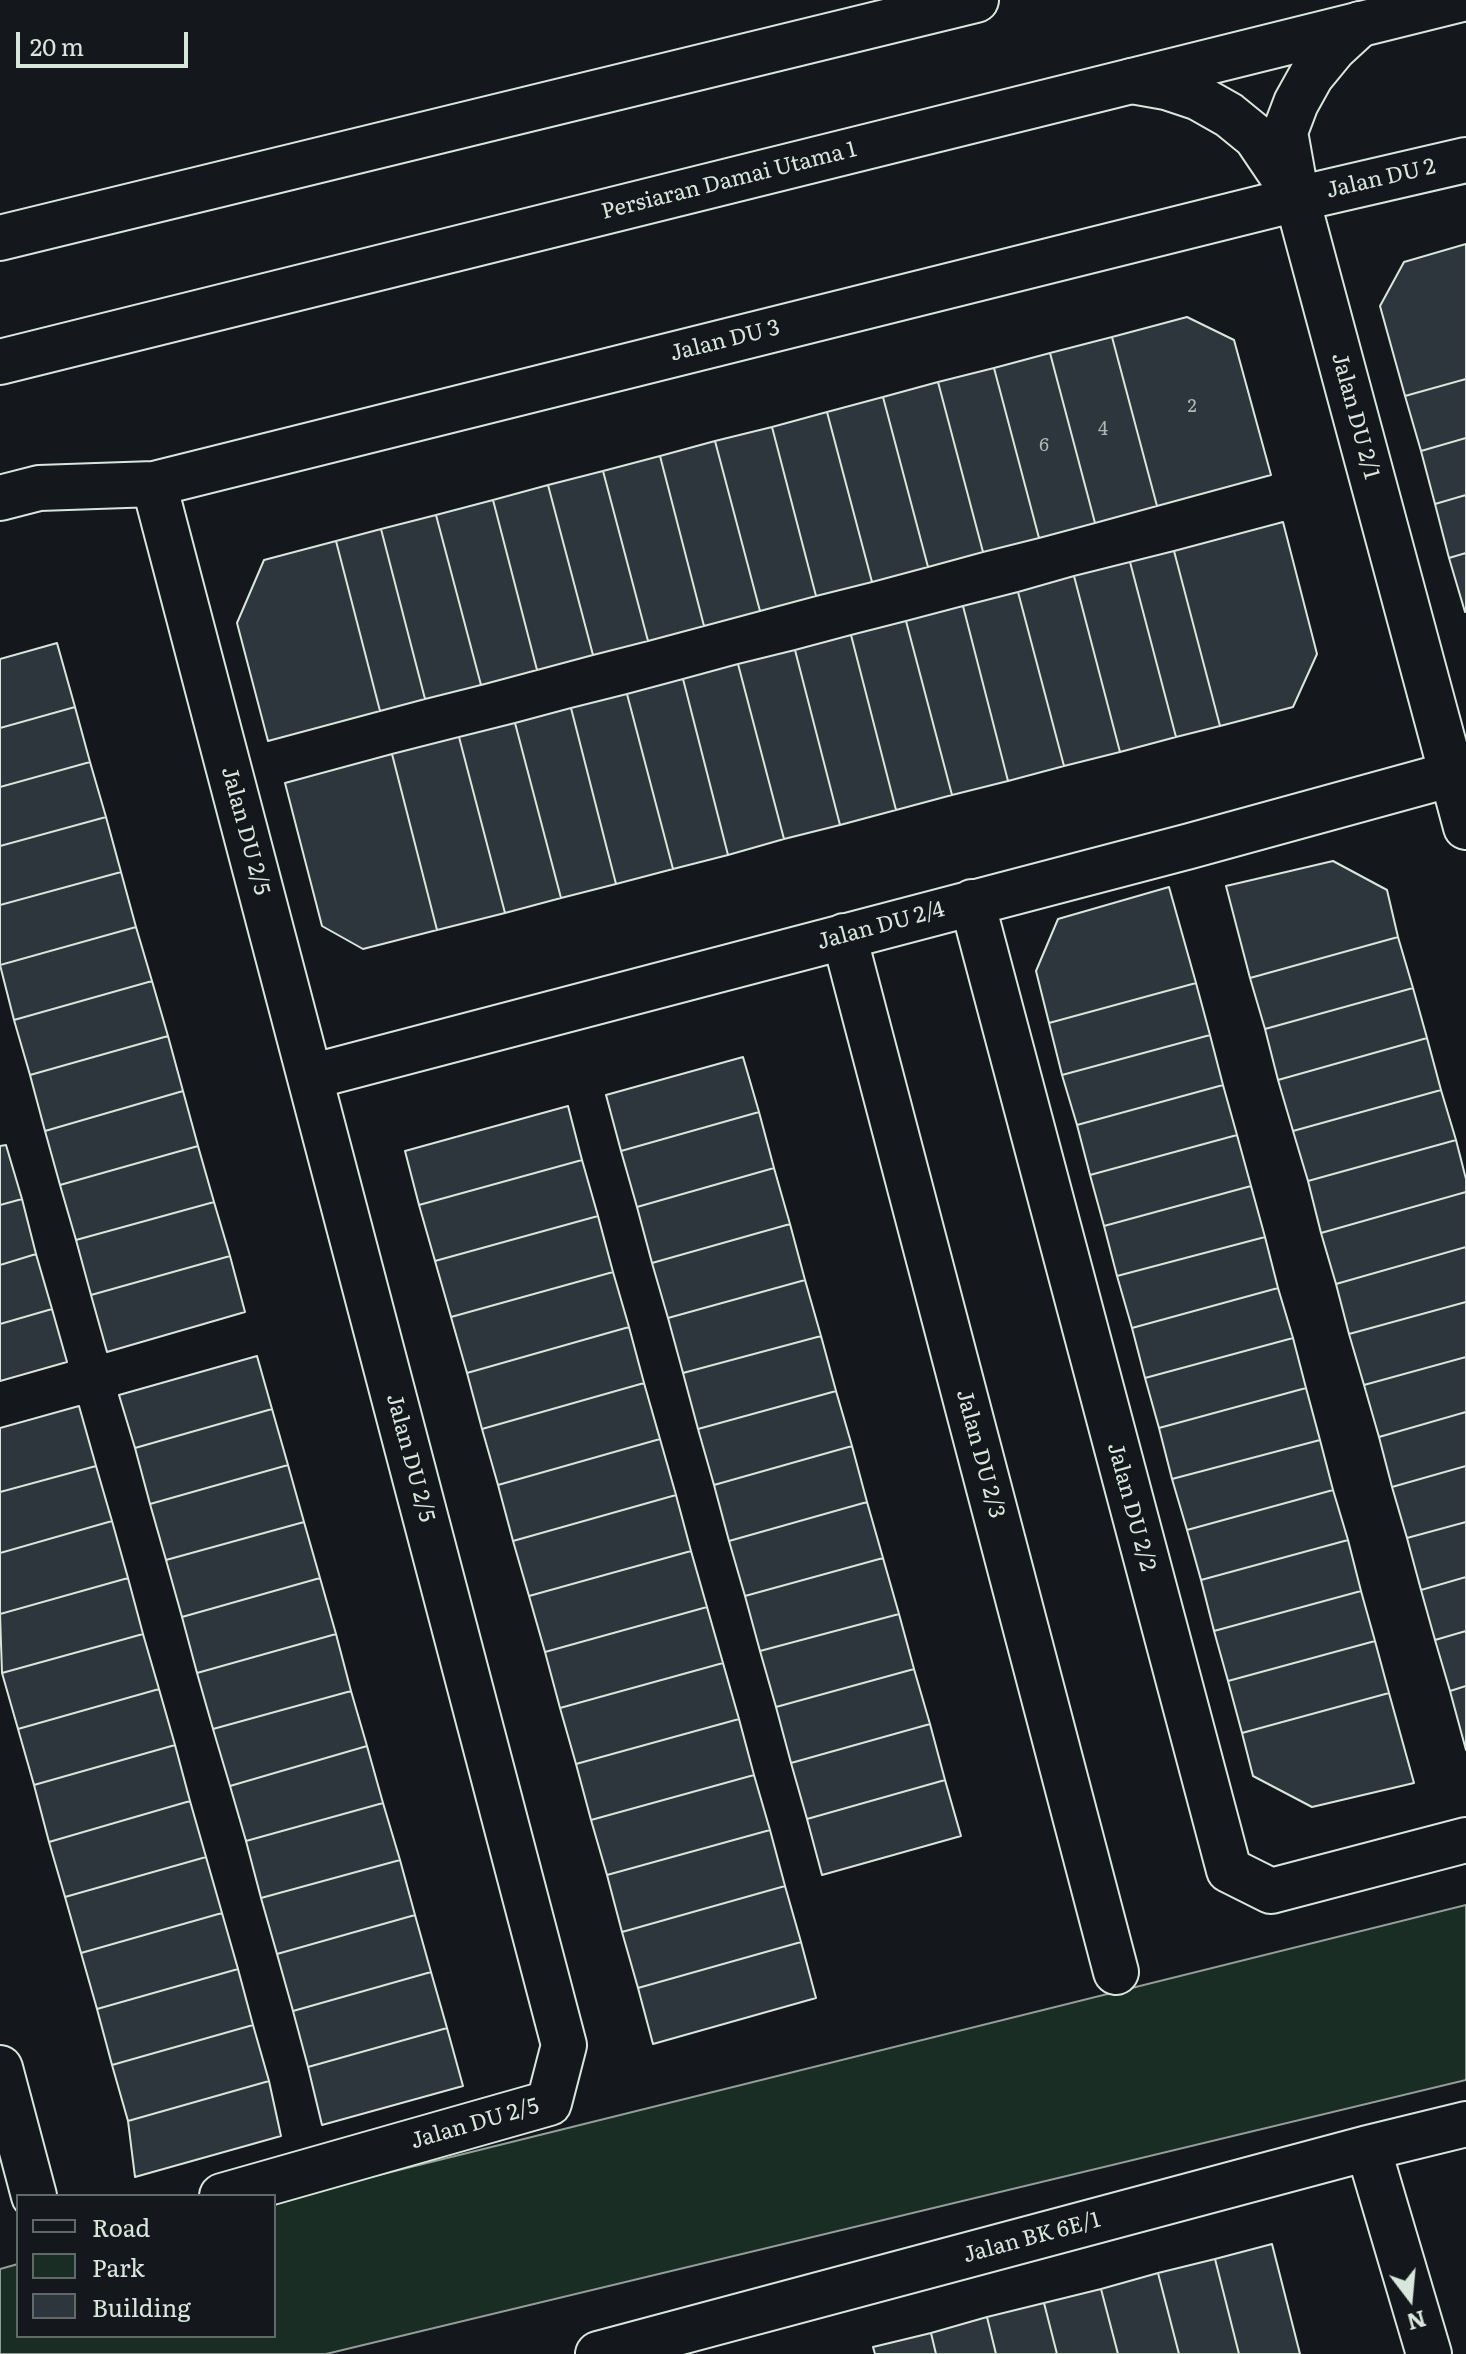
<!DOCTYPE html>
<style>
body{margin:0}
#map{position:relative;width:1466px;height:2354px;overflow:hidden;background:#14181c;font-family:Literata,serif}
canvas{display:block}
.legend{position:absolute;left:16px;top:2194px;width:260px;height:144px;box-sizing:border-box;background:#14181c;border:2px solid #626a69;margin:0;padding:10px 14px;list-style:none;font-size:24px;color:#d8e6dc}
.legend li{display:flex;align-items:center;gap:16px;height:40px}
.legend b{width:40px;border:2px solid #626a69}
.north{position:absolute;left:1370px;top:2258px;width:80px;height:80px;-webkit-text-stroke:6px #14181c;paint-order:stroke;rotate:164deg;font-size:22px;font-weight:700;line-height:32px;text-align:center;color:#d8e6dc}
.north::after{content:'';display:block;margin:auto;width:28px;height:36px;background:#d8e6dc;clip-path:polygon(50% 0,100% 100%,50% 72%,0 100%)}
.scale{position:absolute;left:16px;top:32px;width:172px;height:36px;box-sizing:border-box;border:4px solid #d8e6dc;border-top:0;padding-left:10px;font-size:24px;line-height:28px;white-space:nowrap;color:#d8e6dc;-webkit-text-stroke:6px #14181c;paint-order:stroke}
</style>
<div id="map">
<canvas width="1466" height="2354"></canvas>
<ul class="legend">
<li><b style="height:10px;background:#14181c"></b>Road</li>
<li><b style="height:22px;background:#1a2d24"></b>Park</li>
<li><b style="height:22px;background:#2c363c"></b>Building</li>
</ul>
<div class="north">N</div>
<div class="scale">20 m</div>
</div>
<script>
const ctx = document.querySelector('canvas').getContext('2d');
ctx.lineJoin = 'round';
function fillPath(path, color) { ctx.fillStyle = color; ctx.fill(path, 'evenodd'); }
const shape = rows => new Path2D(rows.map(r => 'M' + r).join(''));
function trace(path, color, width, dash) { ctx.strokeStyle = color; ctx.lineWidth = width; ctx.lineCap = dash ? 'butt' : 'round'; ctx.setLineDash(dash || []); ctx.stroke(path); }
function label(font, color, halo, rows, align = 'center') {
  ctx.font = font + ' Literata,serif'; ctx.lineWidth = 6; ctx.setLineDash([]); ctx.textBaseline = 'middle'; ctx.strokeStyle = halo; ctx.fillStyle = color; for (const [text, x, y, turn = 0] of rows) {
    ctx.save(); ctx.translate(x, y); ctx.rotate((+turn || 0) * Math.PI / 180); ctx.textAlign = isNaN(turn) ? turn : align; if (halo) ctx.strokeText(text, 0, 0); ctx.fillText(text, 0, 0); ctx.restore();
  }
}
const green = shape([
 [1466,1905,1466,2080,326,2354,0,2354,0,2269,18,2264,18,2336,274,2336,274,2201,1466,1905]
]);
fillPath(green, '#1a2d24');
trace(green, '#939e99', 2);
const building = shape([
 [1466,244,1466,379,1405,396,1380,306,1404,262,1466,244],
 [1187,317,1234,340,1271,475,1157,506,1112,337,1187,317],
 [1112,337,1157,506,1095,523,1050,353,1112,337],
 [1050,353,1095,523,1039,538,994,368,1050,353],
 [994,368,1039,538,983,552,938,382,994,368],
 [1466,379,1466,438,1421,451,1405,396,1466,379],
 [938,382,983,552,928,567,883,397,938,382],
 [883,397,928,567,872,582,827,412,883,397],
 [827,412,872,582,816,596,772,427,827,412],
 [772,427,816,596,760,611,715,441,772,427],
 [1466,438,1466,495,1435,504,1421,451,1466,438],
 [715,441,760,611,704,626,660,456,715,441],
 [660,456,704,626,648,641,603,471,660,456],
 [603,471,648,641,593,655,548,485,603,471],
 [548,485,593,655,537,670,493,500,548,485],
 [1466,495,1466,553,1449,558,1435,504,1466,495],
 [493,500,537,670,481,685,436,515,493,500],
 [436,515,481,685,425,699,381,529,436,515],
 [1283,522,1317,654,1293,707,1220,726,1174,551,1283,522],
 [381,529,425,699,380,711,336,541,381,529],
 [336,541,380,711,268,741,237,623,264,560,336,541],
 [1174,551,1220,726,1176,737,1130,562,1174,551],
 [1466,553,1466,611,1465,612,1449,558,1466,553],
 [1130,562,1176,737,1120,752,1074,576,1130,562],
 [1074,576,1120,752,1064,766,1018,592,1074,576],
 [1018,592,1064,766,1008,781,963,606,1018,592],
 [963,606,1008,781,952,795,906,621,963,606],
 [906,621,952,795,896,810,851,635,906,621],
 [851,635,896,810,840,825,795,650,851,635],
 [57,643,75,707,0,728,0,659,57,643],
 [795,650,840,825,784,839,738,664,795,650],
 [738,664,784,839,728,855,683,679,738,664],
 [683,679,728,855,673,869,627,694,683,679],
 [627,694,673,869,616,884,571,708,627,694],
 [75,707,90,762,0,787,0,728,75,707],
 [571,708,616,884,561,898,515,723,571,708],
 [515,723,561,898,505,913,459,737,515,723],
 [459,737,505,913,437,930,392,754,459,737],
 [392,754,437,930,363,949,322,926,285,783,392,754],
 [90,762,106,817,0,846,0,787,90,762],
 [106,817,121,872,0,905,0,846,106,817],
 [1333,861,1387,890,1398,937,1250,978,1226,886,1333,861],
 [121,872,136,927,0,965,0,905,121,872],
 [1169,887,1196,983,1049,1023,1036,971,1058,919,1169,887],
 [136,927,152,981,14,1020,0,965,136,927],
 [1398,937,1413,988,1265,1029,1250,978,1398,937],
 [152,981,168,1036,30,1075,14,1020,152,981],
 [1196,983,1210,1035,1062,1075,1049,1023,1196,983],
 [1413,988,1427,1038,1278,1080,1265,1029,1413,988],
 [1210,1035,1223,1085,1077,1125,1062,1075,1210,1035],
 [168,1036,183,1091,45,1131,30,1075,168,1036],
 [1427,1038,1441,1090,1293,1131,1278,1080,1427,1038],
 [743,1057,759,1112,621,1151,606,1095,743,1057],
 [1223,1085,1237,1135,1090,1175,1077,1125,1223,1085],
 [1441,1090,1456,1140,1308,1181,1293,1131,1441,1090],
 [183,1091,198,1146,60,1185,45,1131,183,1091],
 [568,1106,582,1160,419,1205,405,1151,568,1106],
 [759,1112,774,1168,637,1207,621,1151,759,1112],
 [1237,1135,1251,1186,1104,1226,1090,1175,1237,1135],
 [1456,1140,1466,1179,1466,1192,1321,1233,1308,1181,1456,1140],
 [6,1145,22,1199,0,1205,0,1146,6,1145],
 [198,1146,214,1202,76,1240,60,1185,198,1146],
 [582,1160,598,1216,435,1261,419,1205,582,1160],
 [774,1168,790,1224,652,1263,637,1207,774,1168],
 [1251,1186,1265,1237,1117,1276,1104,1226,1251,1186],
 [1466,1192,1466,1247,1336,1284,1321,1233,1466,1192],
 [22,1199,36,1254,0,1265,0,1205,22,1199],
 [214,1202,230,1256,91,1295,76,1240,214,1202],
 [598,1216,613,1272,451,1317,435,1261,598,1216],
 [790,1224,805,1280,668,1318,652,1263,790,1224],
 [1265,1237,1278,1288,1132,1328,1117,1276,1265,1237],
 [1466,1247,1466,1302,1349,1334,1336,1284,1466,1247],
 [36,1254,52,1309,0,1324,0,1265,36,1254],
 [230,1256,245,1312,107,1352,91,1295,230,1256],
 [613,1272,629,1327,467,1373,451,1317,613,1272],
 [805,1280,821,1336,683,1373,668,1318,805,1280],
 [1278,1288,1293,1338,1145,1378,1132,1328,1278,1288],
 [1466,1302,1466,1357,1364,1385,1349,1334,1466,1302],
 [52,1309,67,1362,0,1381,0,1324,52,1309],
 [629,1327,644,1383,482,1429,467,1373,629,1327],
 [821,1336,836,1391,698,1429,683,1373,821,1336],
 [1293,1338,1306,1388,1159,1428,1145,1378,1293,1338],
 [257,1356,272,1409,135,1448,119,1395,257,1356],
 [1466,1357,1466,1412,1379,1437,1364,1385,1466,1357],
 [644,1383,660,1439,498,1485,482,1429,644,1383],
 [1306,1388,1320,1440,1172,1479,1159,1428,1306,1388],
 [836,1391,852,1446,714,1485,698,1429,836,1391],
 [79,1406,96,1466,0,1492,0,1428,79,1406],
 [272,1409,288,1465,150,1504,135,1448,272,1409],
 [1466,1412,1466,1466,1392,1487,1379,1437,1466,1412],
 [660,1439,676,1495,513,1541,498,1485,660,1439],
 [1320,1440,1333,1490,1187,1530,1172,1479,1320,1440],
 [852,1446,867,1502,729,1541,714,1485,852,1446],
 [288,1465,304,1522,166,1560,150,1504,288,1465],
 [96,1466,112,1521,0,1553,0,1492,96,1466],
 [1466,1466,1466,1522,1407,1538,1392,1487,1466,1466],
 [1333,1490,1348,1540,1201,1580,1187,1530,1333,1490],
 [676,1495,691,1551,529,1596,513,1541,676,1495],
 [867,1502,883,1558,745,1596,729,1541,867,1502],
 [112,1521,128,1578,0,1614,0,1553,112,1521],
 [304,1522,320,1578,182,1617,166,1560,304,1522],
 [1466,1522,1466,1577,1421,1590,1407,1538,1466,1522],
 [1348,1540,1361,1591,1214,1631,1201,1580,1348,1540],
 [691,1551,707,1607,545,1652,529,1596,691,1551],
 [883,1558,899,1614,760,1651,745,1596,883,1558],
 [1466,1577,1466,1631,1435,1640,1421,1590,1466,1577],
 [128,1578,143,1634,2,1673,0,1614,128,1578],
 [320,1578,336,1634,197,1673,182,1617,320,1578],
 [1361,1591,1375,1641,1228,1681,1214,1631,1361,1591],
 [707,1607,723,1663,560,1708,545,1652,707,1607],
 [899,1614,914,1669,776,1707,760,1651,899,1614],
 [1466,1631,1466,1686,1450,1691,1435,1640,1466,1631],
 [143,1634,159,1689,18,1729,2,1673,143,1634],
 [336,1634,351,1691,213,1729,197,1673,336,1634],
 [1375,1641,1389,1693,1242,1733,1228,1681,1375,1641],
 [723,1663,739,1719,576,1764,560,1708,723,1663],
 [914,1669,930,1724,791,1763,776,1707,914,1669],
 [1466,1686,1466,1750,1450,1691,1466,1686],
 [159,1689,175,1745,34,1785,18,1729,159,1689],
 [351,1691,367,1746,230,1786,213,1729,351,1691],
 [1389,1693,1414,1783,1312,1807,1253,1776,1242,1733,1389,1693],
 [739,1719,754,1775,591,1820,576,1764,739,1719],
 [930,1724,945,1780,807,1819,791,1763,930,1724],
 [175,1745,190,1801,49,1842,34,1785,175,1745],
 [367,1746,383,1803,246,1841,230,1786,367,1746],
 [754,1775,770,1830,607,1875,591,1820,754,1775],
 [945,1780,961,1836,822,1875,807,1819,945,1780],
 [190,1801,206,1857,65,1897,49,1842,190,1801],
 [383,1803,400,1860,261,1898,246,1841,383,1803],
 [770,1830,785,1886,622,1932,607,1875,770,1830],
 [206,1857,222,1913,81,1953,65,1897,206,1857],
 [400,1860,415,1915,277,1954,261,1898,400,1860],
 [785,1886,801,1942,638,1988,622,1932,785,1886],
 [222,1913,238,1969,97,2009,81,1953,222,1913],
 [415,1915,431,1972,293,2011,277,1954,415,1915],
 [801,1942,816,1998,653,2044,638,1988,801,1942],
 [238,1969,253,2025,112,2065,97,2009,238,1969],
 [431,1972,447,2028,308,2067,293,2011,431,1972],
 [253,2025,269,2081,128,2121,112,2065,253,2025],
 [447,2028,463,2086,322,2125,308,2067,447,2028],
 [269,2081,281,2136,135,2177,128,2121,269,2081],
 [1272,2244,1300,2354,1239,2354,1215,2259,1272,2244],
 [1215,2259,1239,2354,1179,2354,1158,2273,1215,2259],
 [1158,2273,1179,2354,1118,2354,1101,2289,1158,2273],
 [1101,2289,1118,2354,1057,2354,1044,2303,1101,2289],
 [1044,2303,1057,2354,996,2354,987,2317,1044,2303],
 [987,2317,996,2354,936,2354,931,2333,987,2317],
 [931,2333,936,2354,875,2354,873,2347,931,2333]
]);
fillPath(building, '#2c363c');
trace(building, '#d8e6dc', 2);
const minor = shape([
 [1360,24,1334,48,1311,76,1296,103,1285,132,1297,199,1466,827],
 [1132,81,1166,87,1199,98,1229,115,1256,137,1287,183],
 [154,484,564,2045,549,2103,222,2196],
 [0,498,39,488,154,484,1297,199,1466,160],
 [972,902,1229,1870,1271,1891,1466,1840],
 [844,936,1116,1972],
 [310,1077,1190,846,1452,774],
 [0,2068,34,2196],
 [1368,2148,1429,2354],
 [598,2354,1368,2148,1466,2124]
]);
const tertiary = shape([
 [0,238,976,0],
 [0,362,1458,0]
]);
trace(minor, '#d8e6dc', 48);
trace(tertiary, '#d8e6dc', 48);
trace(minor, '#14181c', 44);
trace(tertiary, '#14181c', 44);
label('18px', '#adbab4', null, [
 ["2",1192,407],
 ["4",1103,430],
 ["6",1044,446]
]);
label('22px', '#d8e6dc', '#14181c', [
 ["Jalan DU 2",1381,179,-13],
 ["Persiaran Damai Utama 1",729,181,-14],
 ["Jalan DU 3",725,341,-14],
 ["Jalan DU 2/1",1355,416,75],
 ["Jalan DU 2/5",245,831,75],
 ["Jalan DU 2/4",881,926,-15],
 ["Jalan DU 2/3",980,1454,75],
 ["Jalan DU 2/5",410,1458,75],
 ["Jalan DU 2/2",1131,1507,75],
 ["Jalan DU 2/5",475,2124,-16],
 ["Jalan BK 6E/1",1032,2238,-15]
]);
</script>
